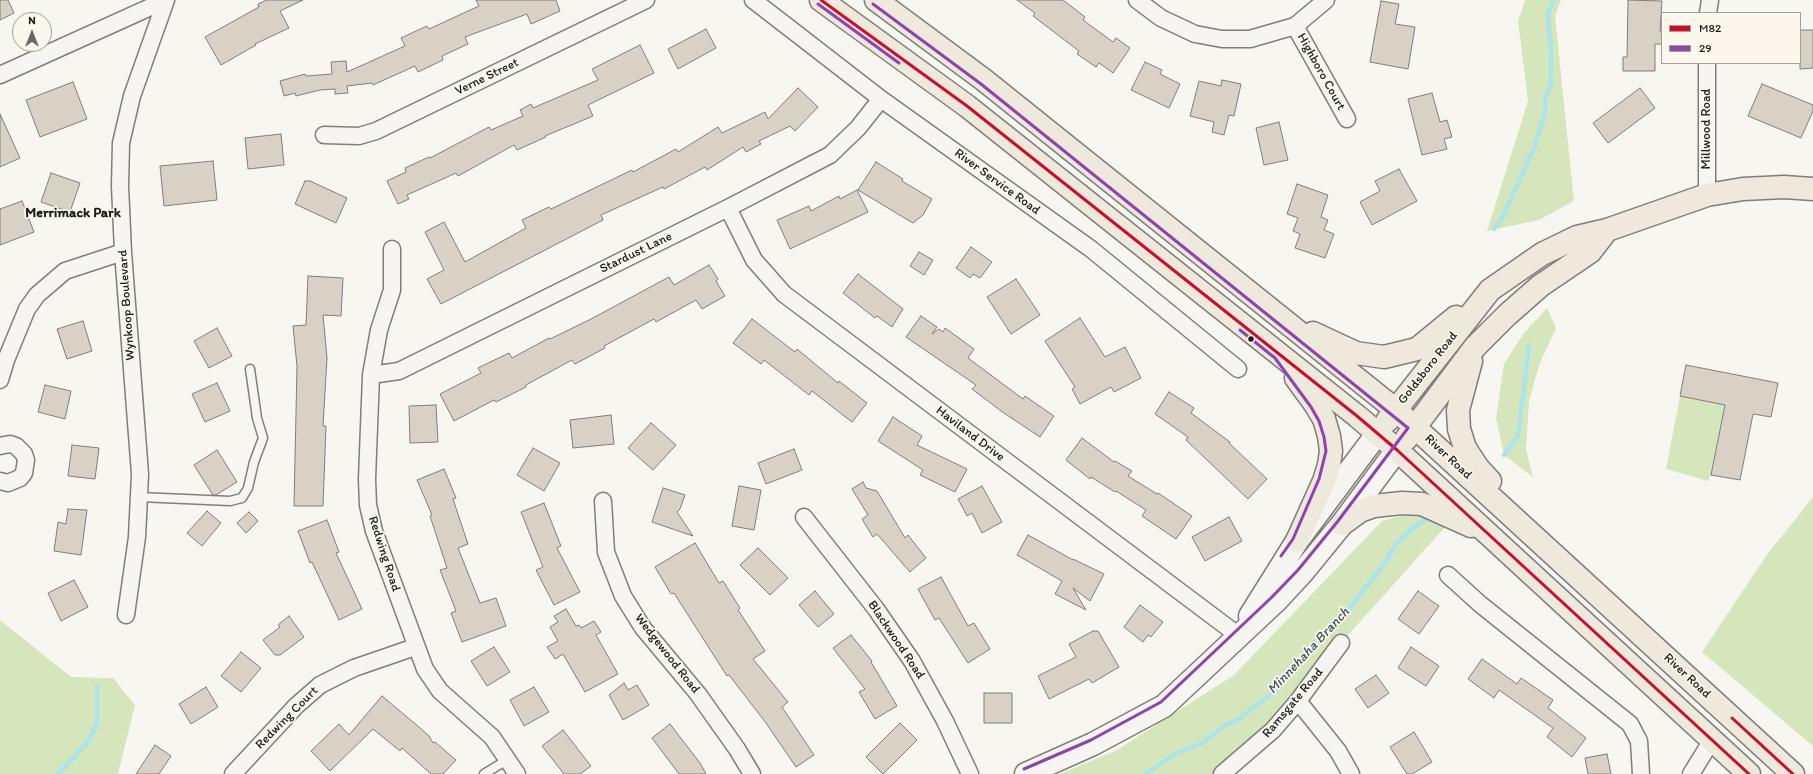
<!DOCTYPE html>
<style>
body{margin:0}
#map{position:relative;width:1813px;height:774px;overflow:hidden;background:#f8f6f0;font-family:Itim,sans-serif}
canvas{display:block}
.legend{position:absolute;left:1661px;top:12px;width:140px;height:52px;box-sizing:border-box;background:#fbf7ec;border:1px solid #a29f99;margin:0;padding:5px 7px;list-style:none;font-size:12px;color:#1c1c1c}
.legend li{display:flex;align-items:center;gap:8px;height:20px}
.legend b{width:20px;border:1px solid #a29f99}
.north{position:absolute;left:12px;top:12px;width:40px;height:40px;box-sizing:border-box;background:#fbf7ec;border:1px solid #a29f99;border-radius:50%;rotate:0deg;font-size:11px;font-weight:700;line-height:16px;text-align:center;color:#1c1c1c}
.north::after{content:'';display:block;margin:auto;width:14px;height:18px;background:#696866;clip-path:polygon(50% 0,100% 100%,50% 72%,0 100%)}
</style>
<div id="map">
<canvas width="1813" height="774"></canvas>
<ul class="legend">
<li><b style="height:5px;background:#c8102e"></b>M82</li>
<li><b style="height:5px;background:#8e44ad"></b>29</li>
</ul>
<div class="north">N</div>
</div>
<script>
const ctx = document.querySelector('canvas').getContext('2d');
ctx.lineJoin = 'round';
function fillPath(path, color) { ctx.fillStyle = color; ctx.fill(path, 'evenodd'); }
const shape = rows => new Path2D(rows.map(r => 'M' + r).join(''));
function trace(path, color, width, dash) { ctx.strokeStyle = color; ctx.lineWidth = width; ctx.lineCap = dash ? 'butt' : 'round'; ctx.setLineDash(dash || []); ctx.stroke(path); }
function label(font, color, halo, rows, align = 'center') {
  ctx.font = font + ' Itim,sans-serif'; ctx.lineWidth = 3.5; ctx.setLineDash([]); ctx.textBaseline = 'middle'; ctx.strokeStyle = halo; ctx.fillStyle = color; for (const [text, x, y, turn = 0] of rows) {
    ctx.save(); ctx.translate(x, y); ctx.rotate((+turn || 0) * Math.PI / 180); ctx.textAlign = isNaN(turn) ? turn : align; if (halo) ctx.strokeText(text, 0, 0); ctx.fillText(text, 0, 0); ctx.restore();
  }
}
fillPath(shape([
 [1525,0,1561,0,1555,16,1574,201,1539,220,1487,231,1528,101,1518,21],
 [1547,308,1556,328,1539,365,1529,402,1526,449,1533,477,1504,455,1496,418,1504,364,1524,333],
 [1680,396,1725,405,1711,475,1708,481,1666,469],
 [1813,497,1813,746,1702,652,1766,556],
 [1412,513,1446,526,1341,643,1298,701,1222,774,1060,774,1117,750,1234,675,1382,521],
 [0,620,71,677,113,678,135,705,118,774,0,774]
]), '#d6e6bc');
trace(shape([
 [1494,229,1502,219,1534,148,1545,113,1545,99,1551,83,1551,51,1548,14,1553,0],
 [1504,455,1518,436,1529,345],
 [58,774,88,742,97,724,97,687],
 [1146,774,1175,754,1201,744,1227,724,1236,721,1278,689,1348,610,1382,567,1397,543,1415,526,1430,517]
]), '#ace4ea', 4.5);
const building = shape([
 [0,0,8,0,14,13,0,20,0,0],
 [267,0,303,0,280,11,289,28,255,44,256,45,221,65,205,37,259,7,258,4,267,0],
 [476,0,556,0,560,11,531,24,527,14,465,37,468,44,442,56,443,60,418,72,415,66,373,85,372,83,347,86,348,93,335,94,335,89,320,90,296,96,295,93,284,96,280,81,305,74,306,76,332,74,331,62,346,61,347,72,405,46,401,38,427,26,429,29,479,6,476,0],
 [1017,0,1063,0,1085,17,1083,20,1113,42,1116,38,1130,48,1113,73,1099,63,1096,67,1077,54,1079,51,1033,16,1035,13,1017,0],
 [1628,0,1662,1,1660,32,1662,32,1662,44,1655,44,1655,71,1623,71,1623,57,1627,57,1628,0],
 [1381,1,1399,4,1395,24,1415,27,1408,69,1370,62,1381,1],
 [706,29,716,48,678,69,668,49,706,29],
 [1800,30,1813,30,1813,68,1800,69,1800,30],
 [640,45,654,73,588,105,593,116,545,136,546,137,517,150,514,145,458,176,456,173,407,195,409,199,398,204,387,181,406,172,405,168,429,157,430,158,489,127,491,130,523,116,520,110,531,104,533,108,598,80,592,69,640,45],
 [1145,62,1162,70,1160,74,1180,84,1169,108,1131,90,1145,62],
 [1222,80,1241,84,1234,116,1229,115,1224,135,1212,132,1214,122,1190,116,1199,81,1221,86,1222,80],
 [73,82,87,119,40,137,26,100,73,82],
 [1762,84,1813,105,1813,111,1801,138,1748,116,1762,84],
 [798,88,818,107,795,131,790,126,759,141,761,144,746,152,743,147,707,170,705,167,664,189,663,187,601,215,603,220,441,304,427,279,444,270,425,232,444,222,465,262,526,228,522,220,549,207,551,209,632,170,633,172,676,149,678,152,718,127,722,133,765,112,768,119,798,88],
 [1640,88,1655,108,1608,143,1593,123,1640,88],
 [1432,93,1440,122,1447,120,1452,137,1444,139,1447,149,1422,155,1408,99,1432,93],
 [0,114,20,158,0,167,0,114],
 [1279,122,1288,160,1264,165,1256,128,1279,122],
 [281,134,284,165,248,169,245,138,281,134],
 [213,161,217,200,164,206,160,166,213,161],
 [876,162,903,179,902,181,932,199,923,215,913,223,858,190,876,162],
 [1399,169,1417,201,1372,225,1360,202,1380,191,1375,181,1399,169],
 [51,173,80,183,70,212,41,202,51,173],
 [305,181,310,181,347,198,336,223,295,204,305,181],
 [1297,184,1328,195,1321,217,1328,220,1324,230,1334,234,1325,258,1295,248,1300,234,1293,231,1298,218,1287,214,1297,184],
 [857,190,868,212,790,249,777,220,809,206,811,211,839,196,840,199,857,190],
 [22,201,34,232,0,245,0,209,22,201],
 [971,247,992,262,980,278,973,274,970,278,956,268,971,247],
 [919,252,933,260,924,275,910,266,919,252],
 [709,265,718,279,716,281,725,296,702,309,696,300,656,322,654,319,604,346,605,348,575,364,572,360,526,385,526,387,496,402,494,400,454,421,440,394,481,373,478,368,509,353,512,358,549,338,550,339,591,319,669,277,674,285,709,265],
 [858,274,903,309,892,327,877,316,875,318,843,293,858,274],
 [308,276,343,278,341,316,323,315,327,358,323,426,326,426,323,506,294,506,297,366,293,326,306,325,308,276],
 [1016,279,1040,315,1011,334,987,297,1016,279],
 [921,316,937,327,932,334,939,329,943,332,945,328,974,349,968,358,1023,399,1025,396,1054,416,1040,437,1001,411,972,389,976,385,906,337,921,316],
 [1080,318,1105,357,1125,347,1141,378,1114,392,1111,387,1080,404,1072,389,1075,387,1045,341,1080,318],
 [752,319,795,352,797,349,838,383,839,381,867,403,852,422,812,391,809,395,764,360,761,364,733,343,752,319],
 [83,321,92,351,67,359,57,329,83,321],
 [217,328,232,356,209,368,194,341,217,328],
 [1686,365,1778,383,1771,417,1753,414,1740,480,1711,475,1725,405,1680,396,1686,365],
 [217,383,230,411,205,422,192,394,217,383],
 [45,385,71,391,65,419,38,412,45,385],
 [1169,392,1194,408,1191,413,1230,442,1229,443,1267,479,1248,499,1186,440,1188,437,1155,414,1169,392],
 [436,405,438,442,410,443,409,406,436,405],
 [611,415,614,444,573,448,570,420,611,415],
 [893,417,922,436,917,445,967,469,955,492,920,475,923,470,878,441,893,417],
 [651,423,676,445,653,470,628,448,651,423],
 [1082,438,1114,462,1115,461,1132,471,1128,476,1157,494,1158,493,1192,516,1176,539,1142,516,1146,510,1116,491,1115,492,1091,477,1090,479,1066,460,1082,438],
 [72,445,99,448,95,479,68,476,72,445],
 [533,448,560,463,544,491,517,475,533,448],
 [794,449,802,470,766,484,758,463,794,449],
 [217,450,237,482,216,495,213,495,194,465,217,450],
 [444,469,456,498,453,499,468,544,458,548,480,603,496,598,506,626,462,642,451,613,456,611,440,570,447,568,430,516,432,515,417,480,444,469],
 [863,482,866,488,877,491,905,538,908,535,926,558,910,572,877,534,873,537,862,519,868,515,852,489,863,482],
 [739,486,761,490,754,530,732,526,739,486],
 [982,486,1002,522,982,533,972,513,967,516,958,499,982,486],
 [663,488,685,495,680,509,677,512,693,536,652,522,663,488],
 [544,503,561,546,557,548,580,592,554,605,536,570,543,567,521,512,544,503],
 [68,509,87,510,81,555,54,551,58,522,66,524,68,509],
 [207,511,221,523,202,546,187,533,207,511],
 [249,512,258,521,246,533,237,523,249,512],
 [1229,517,1242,541,1205,561,1192,537,1229,517],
 [327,520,339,552,336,553,362,609,339,620,312,562,310,563,298,531,327,520],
 [1028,535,1073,560,1073,559,1104,574,1090,601,1073,588,1086,610,1055,594,1062,581,1017,555,1028,535],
 [695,543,719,583,723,581,740,608,738,610,765,651,753,659,788,702,782,707,814,755,796,767,766,723,729,675,727,676,674,593,671,594,655,567,695,543],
 [758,548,788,578,770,595,740,565,758,548],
 [941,577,968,626,974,623,990,649,968,663,939,618,935,620,918,589,941,577],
 [74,580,88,607,61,621,48,593,74,580],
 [815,591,834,614,818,627,799,605,815,591],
 [1418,591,1439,606,1419,634,1398,619,1418,591],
 [1140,605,1163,622,1151,637,1148,635,1143,642,1124,627,1140,605],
 [566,609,576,626,579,625,581,628,594,621,601,632,596,635,618,674,585,692,563,654,555,659,547,647,558,641,550,627,558,622,554,616,566,609],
 [289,616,304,637,280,655,275,655,263,640,280,627,278,625,289,616],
 [1093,631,1098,631,1119,667,1092,683,1089,679,1049,699,1038,676,1076,657,1069,644,1093,631],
 [851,635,872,661,871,662,897,706,875,719,859,692,865,689,833,648,851,635],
 [494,647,510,672,487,686,471,661,494,647],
 [1411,647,1439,666,1426,686,1398,668,1411,647],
 [241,652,261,668,241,692,221,676,241,652],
 [1482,659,1517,684,1521,678,1553,700,1548,708,1586,738,1572,757,1547,737,1553,728,1499,690,1494,698,1468,679,1482,659],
 [1376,675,1389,693,1368,708,1355,689,1376,675],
 [624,683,628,690,637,685,649,705,623,720,609,695,624,683],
 [206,687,218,707,191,724,179,704,206,687],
 [534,687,549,712,524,726,510,700,534,687],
 [984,693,1012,693,1012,723,984,723,984,693],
 [382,696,419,727,429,736,433,743,435,742,456,760,443,774,431,774,402,748,400,751,373,729,330,771,311,751,339,724,349,735,382,696],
 [900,723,917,740,883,774,866,757,900,723],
 [670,724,700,763,706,774,679,774,652,738,670,724],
 [563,730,591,766,580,774,564,774,542,746,563,730],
 [1414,732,1432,762,1412,774,1407,774,1390,747,1414,732],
 [155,745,171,756,159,774,136,774,155,745],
 [1607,754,1611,774,1588,774,1585,758,1607,754]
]);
fillPath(building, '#d9d1c6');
trace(building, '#7f7e7b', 1);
const lane = shape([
 [139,497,230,501,242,498,248,488,254,462,263,438,257,418,250,369],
 [484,774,507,760]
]);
const street = shape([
 [753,0,881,99,1091,249,1238,369],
 [1137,0,1161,18,1195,34,1222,39,1250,39,1295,26,1326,0],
 [1708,13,1710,0],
 [1295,26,1347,119],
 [0,75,166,0],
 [324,135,359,136,376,131,646,0],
 [1707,195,1707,63],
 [728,208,754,260,784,294,1239,636],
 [392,249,392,290,379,330,371,375,367,479,368,505,374,531,425,669,440,691,492,737,517,774],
 [371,375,399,371,728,208,830,155,858,128,881,99],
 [0,380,6,360,27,309,37,295,65,271,123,252],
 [0,446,10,444,16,446,24,454,26,460,24,473,20,478,8,483,0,481],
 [603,501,606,552,623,596,643,628,698,694,737,749,752,774],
 [804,517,876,609,912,661,945,721,970,774],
 [1448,575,1480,604,1630,724,1639,741,1641,774],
 [126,615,137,537,140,474,123,252,120,186,121,143,132,96,166,0],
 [1298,701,1338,751,1351,774],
 [233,774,296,706,320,685,354,668,415,647],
 [1222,774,1273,730,1298,701,1341,643],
 [1691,774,1712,740]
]);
const secondary = shape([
 [1250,616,1297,541,1377,434],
 [1026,774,1093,744,1164,706,1276,601,1302,573,1342,524,1397,450]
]);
const primary = shape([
 [821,0,967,106,1357,416,1397,450,1461,509,1749,774],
 [876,0,984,80,1396,410,1793,774],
 [1313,333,1356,353,1384,357,1417,349,1456,317],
 [1471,361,1458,410,1459,429,1465,448,1478,468,1490,481],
 [1296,378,1315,404,1324,419,1329,436,1331,451,1329,465,1324,481,1297,541],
 [1387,421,1490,290,1542,254,1577,237,1607,230,1707,195,1743,189,1784,187,1813,189],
 [1406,439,1475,347,1507,315,1540,286,1590,252,1607,230],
 [1342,524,1360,511,1374,506,1402,503,1422,504,1471,526]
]);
trace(lane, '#7f7e7b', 11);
trace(street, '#7f7e7b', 19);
trace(secondary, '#7f7e7b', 25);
trace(primary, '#7f7e7b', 25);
trace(lane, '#f6f5f1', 8);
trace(street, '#f6f5f1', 16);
trace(secondary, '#f6f5f1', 22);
trace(primary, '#eee8dd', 22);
trace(shape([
 [821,0,967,106,1357,416,1397,450,1749,774],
 [1732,718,1793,774]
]), '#c8102e', 3);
trace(shape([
 [818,4,899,63],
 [873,4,981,84,1408,428,1338,521,1298,570,1272,597,1161,702,1091,740,1024,769],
 [1240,330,1275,358,1311,407,1319,421,1324,437,1326,451,1319,479,1293,539,1281,556]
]), '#8e44ad', 3);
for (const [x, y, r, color] of [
 [1251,339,3.5,"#1c1c1c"]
]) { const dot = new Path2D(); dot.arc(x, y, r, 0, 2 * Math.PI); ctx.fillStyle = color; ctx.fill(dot); trace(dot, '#fbf7ec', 1.5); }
label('13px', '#1c1c1c', '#fbf7ec', [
 ["Highboro Court",1321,72,61],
 ["Verne Street",487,77,-26],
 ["Millwood Road",1707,129,-90],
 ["River Service Road",997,182,36],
 ["Stardust Lane",636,253,-26],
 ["Wynkoop Boulevard",127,305,-94],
 ["Goldsboro Road",1428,368,-52],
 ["Haviland Drive",970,434,37],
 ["River Road",1448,457,43],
 ["Redwing Road",384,554,72],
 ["Blackwood Road",896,640,56],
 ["Wedgewood Road",667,654,52],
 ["River Road",1687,676,43],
 ["Ramsgate Road",1293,703,-50],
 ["Redwing Court",287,718,-45]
]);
label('bold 14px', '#1c1c1c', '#fbf7ec', [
 ["Merrimack Park",73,213]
]);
label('italic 14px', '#3e5659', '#fbf7ec', [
 ["Minnehaha Branch",1309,651,-47]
]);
</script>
